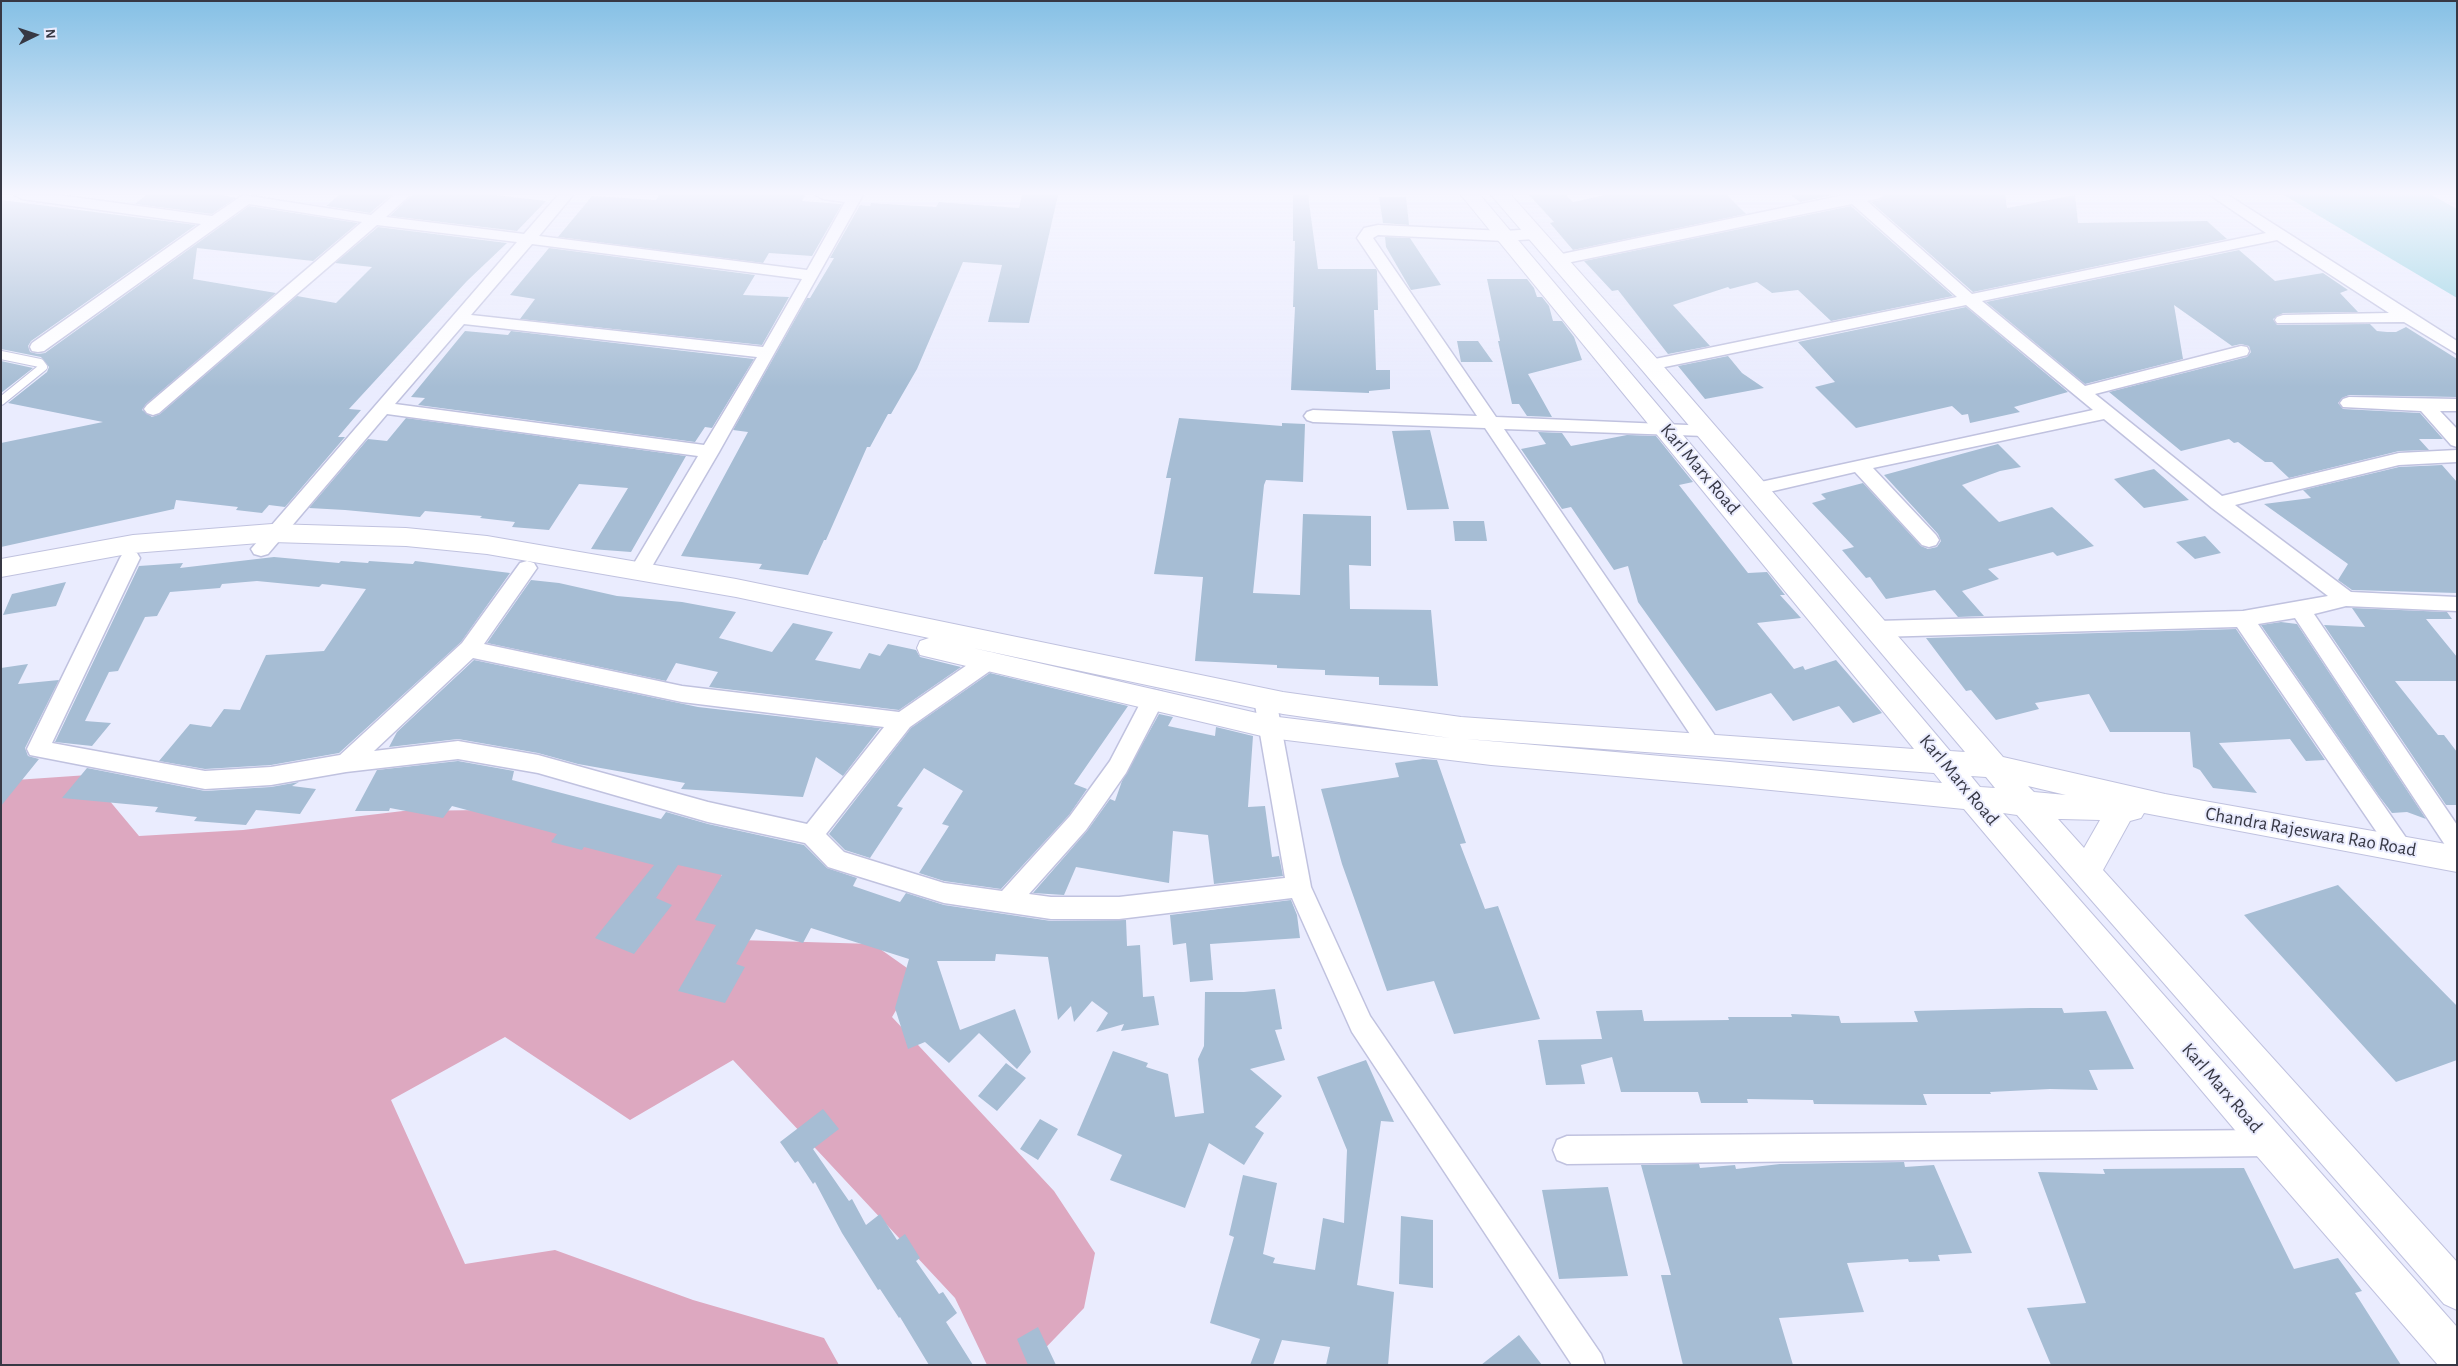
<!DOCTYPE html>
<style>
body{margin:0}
#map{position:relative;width:2458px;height:1366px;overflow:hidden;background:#eaecfe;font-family:"Alegreya Sans",sans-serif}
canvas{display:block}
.frame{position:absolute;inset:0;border:2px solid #373844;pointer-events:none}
.north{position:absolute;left:10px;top:10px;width:50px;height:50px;-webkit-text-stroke:4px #eaecfe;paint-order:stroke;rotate:86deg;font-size:14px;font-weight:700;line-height:20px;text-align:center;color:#373844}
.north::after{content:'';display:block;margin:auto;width:18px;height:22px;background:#373844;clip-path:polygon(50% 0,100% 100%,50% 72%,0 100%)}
</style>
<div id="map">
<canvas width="2458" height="1366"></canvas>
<div class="frame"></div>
<div class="north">N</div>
</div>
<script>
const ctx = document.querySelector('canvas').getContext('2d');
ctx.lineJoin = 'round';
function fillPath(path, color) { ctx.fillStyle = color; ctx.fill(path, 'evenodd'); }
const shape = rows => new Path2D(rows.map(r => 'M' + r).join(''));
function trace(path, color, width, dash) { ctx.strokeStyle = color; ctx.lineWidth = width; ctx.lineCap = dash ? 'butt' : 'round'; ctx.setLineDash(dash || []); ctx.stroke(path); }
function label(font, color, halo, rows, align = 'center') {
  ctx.font = font + ' "Alegreya Sans",sans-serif'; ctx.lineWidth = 4; ctx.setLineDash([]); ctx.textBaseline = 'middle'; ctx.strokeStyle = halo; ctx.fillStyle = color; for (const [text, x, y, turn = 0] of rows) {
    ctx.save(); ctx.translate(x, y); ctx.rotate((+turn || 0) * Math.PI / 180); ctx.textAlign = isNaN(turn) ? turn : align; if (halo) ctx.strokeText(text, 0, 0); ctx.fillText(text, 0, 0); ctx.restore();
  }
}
fillPath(shape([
 [88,775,139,836,243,830,403,811,565,809,717,858,739,940,873,944,917,975,892,1017,1054,1191,1095,1253,1084,1308,1029,1365,987,1365,955,1298,733,1060,630,1120,505,1037,391,1100,465,1264,555,1250,693,1300,824,1338,839,1365,1,1365,1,781]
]), '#dda8c0');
fillPath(shape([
 [2284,195,2432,195,2457,209,2457,298]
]), '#92d2e1');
fillPath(shape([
 [146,195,223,195,236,198,212,214,135,204],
 [339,195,391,195,370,213,326,206],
 [412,195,495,195,546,201,517,231,390,216],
 [659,195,805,195,802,201,842,204,812,256,769,253,763,263,558,237,592,196,656,200],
 [1022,195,1058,195,1029,323,988,322,1002,265,963,262,917,369,891,414,888,414,870,447,867,447,826,540,824,540,808,575,759,569,762,564,681,556,748,432,733,430,807,298,810,298,834,258,830,258,860,205,870,206,871,203,936,207,939,202,1019,208],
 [1293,195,1308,195,1318,269,1376,269,1377,271,1378,310,1374,310,1376,370,1390,370,1390,389,1369,391,1369,393,1291,390,1295,307,1293,307,1295,241,1293,241],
 [1529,195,1566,195,1573,202,1606,195,1727,195,1746,214,1573,250,1550,223,1554,222],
 [1791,195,1833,195,1800,202],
 [1884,195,2005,195,2007,208,2075,195,2078,223,2207,221,2227,239,1973,292,1871,202,1880,200],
 [1379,197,1406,197,1409,225,1383,223],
 [1,200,196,225,31,341,28,346,30,352,38,354,45,353,249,206,358,223,313,261,197,248,193,279,276,293,146,404,142,410,152,417,160,414,297,296,336,303,372,267,335,263,378,227,507,243,467,281,349,409,361,410,338,437,345,437,285,507,269,505,262,513,236,510,238,507,176,500,174,509,1,547,1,443,103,422,8,403,47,372,49,367,41,357,1,349],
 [1851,206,1953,296,1831,321,1798,290,1772,293,1757,282,1730,289,1728,287,1673,305,1710,346,1668,354,1618,290,1612,291,1584,261],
 [1385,237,1410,238,1441,285,1411,290,1386,247],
 [549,248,755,275,743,295,789,297,762,345,520,319,535,299,510,295],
 [2239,250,2275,281,2323,273,2348,290,2340,293,2358,312,2283,313,2273,319,2277,325,2370,324,2377,331,2387,332,2396,332,2406,327,2457,359,2457,397,2349,395,2342,398,2338,403,2343,409,2420,413,2443,439,2419,439,2429,450,2399,451,2289,478,2272,462,2265,462,2238,442,2234,443,2229,439,2181,451,2109,392,2247,357,2251,352,2249,346,2241,344,2232,346,2174,305,2183,359,2085,384,1986,302],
 [1487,279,1527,279,1534,288,1537,297,1542,297,1549,306,1553,321,1562,321,1574,337,1582,360,1528,374,1552,417,1527,416,1519,404,1512,404,1498,341,1500,341],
 [1966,307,2068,392,2014,407,2020,412,1970,423,1968,414,1962,415,1952,406,1856,428,1815,387,1835,382,1798,342],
 [465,331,508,335,511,331,754,359,712,428,705,427,695,442,418,405,425,398,411,397],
 [1457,341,1478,341,1493,362,1461,362],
 [1728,356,1742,373,1764,388,1705,399,1678,366],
 [1,361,33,368,1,393],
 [406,418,686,456,631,552,591,549,628,488,579,484,549,530,512,527,515,522,480,518,482,516,425,511,420,517,345,510,309,508,368,439,387,441],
 [1179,418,1282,426,1282,423,1305,424,1303,482,1266,480,1264,485,1253,593,1300,595,1303,514,1371,516,1371,566,1349,565,1350,609,1431,610,1438,686,1379,685,1379,677,1325,675,1325,670,1277,668,1277,665,1195,661,1203,577,1154,574,1171,478,1166,478],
 [1430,430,1449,509,1407,510,1392,431],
 [1538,432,1562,433,1571,446,1627,435,1656,436,1693,482,1679,485,1748,573,1767,572,1785,595,1780,595,1801,618,1757,623,1794,669,1803,666,1805,670,1836,660,1882,713,1853,723,1839,706,1793,721,1771,693,1716,711,1638,602,1628,566,1614,570,1571,507,1562,509,1521,449,1546,444],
 [1998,444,2021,467,2000,471,1962,485,1999,522,2052,507,2094,546,2057,556,2053,552,1988,569,1999,579,1962,591,1984,616,1958,617,1935,590,1886,599,1870,577,1866,578,1842,550,1854,547,1812,503,1826,499,1821,494,1863,483,1921,546,1928,549,1937,547,1941,541,1938,534,1884,475],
 [2442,465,2457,482,2457,593,2352,590,2338,580,2348,564,2264,504,2311,498,2303,490,2399,467],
 [2154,469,2189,500,2144,508,2114,479],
 [1453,521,1484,521,1487,541,1455,541],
 [2205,536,2221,553,2195,559,2176,542],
 [274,557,339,563,341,561,368,563,369,561,413,564,415,561,510,573,461,642,339,753,271,765,205,769,159,761,190,724,211,727,224,709,240,710,266,655,324,651,366,589,322,584,319,587,257,581,222,584,220,588,170,592,157,616,145,617,118,671,109,672,85,721,111,723,92,746,55,742,139,566,183,563,180,568],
 [531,580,559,583,617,596,682,602,736,612,719,638,772,652,793,623,833,632,815,660,860,669,869,653,880,656,888,644,916,650,920,657,961,667,899,710,709,687,718,672,676,663,666,681,487,643],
 [66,582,56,606,3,615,12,594],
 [2352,608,2447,612,2452,619,2426,619,2457,657,2457,681,2395,681,2438,735,2444,735,2457,752,2457,805,2446,805,2324,625,2365,627],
 [2281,622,2297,624,2426,819,2407,812,2392,813,2379,796,2261,625],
 [2236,629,2325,760,2306,761,2290,739,2219,743,2257,793,2213,788,2200,770,2193,767,2190,732,2110,732,2089,694,2035,703,2039,709,1996,720,1971,690,1966,691,1926,638],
 [474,660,698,707,880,728,843,776,816,757,803,797,681,789,685,783,578,764,538,753,458,739,389,747,397,732],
 [28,664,18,684,59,680,25,748,28,756,39,759,1,806,1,668],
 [990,673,1128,706,1074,784,1087,789,1069,815,1001,889,944,881,919,873,949,826,942,824,963,791,924,768,897,806,903,808,870,858,845,850,829,834,911,728],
 [1159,714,1173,717,1168,726,1215,736,1216,727,1253,736,1248,807,1265,806,1272,857,1279,856,1283,876,1214,884,1208,835,1173,831,1169,883,1076,867,1064,895,1033,893,1087,831,1110,799,1115,801,1122,781],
 [1423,759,1437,760,1466,843,1460,844,1485,909,1498,906,1540,1019,1454,1034,1434,981,1387,991,1342,864,1321,789,1399,777,1395,763],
 [458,761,514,771,512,780,661,819,666,812,708,824,804,845,827,868,857,878,853,886,900,902,906,893,944,905,1051,921,1126,920,1127,946,1140,945,1143,997,1154,996,1159,1025,1121,1031,1124,1024,1096,1032,1108,1013,1092,1001,1074,1022,1071,1006,1058,1020,1048,957,996,954,995,961,937,961,960,1030,1015,1009,1031,1052,1017,1069,979,1033,949,1063,925,1042,908,1049,895,1008,909,959,811,928,803,943,756,929,736,964,745,967,725,1003,678,991,716,925,695,920,722,875,678,865,656,898,672,905,634,954,595,938,654,865,584,847,582,850,551,842,557,834,452,806,443,818,390,808,389,811,355,811,377,770],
 [87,768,205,791,271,787,299,782,292,786,316,789,300,814,256,810,246,825,194,821,197,817,155,812,158,807,62,798],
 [2338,885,2457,1006,2457,1060,2396,1082,2244,915],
 [1291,900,1297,915,1300,938,1210,944,1213,980,1190,982,1186,943,1173,945,1170,915],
 [1275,989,1282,1029,1275,1030,1285,1060,1250,1069,1282,1096,1255,1127,1264,1133,1244,1165,1209,1143,1185,1208,1110,1180,1122,1155,1077,1135,1113,1051,1148,1063,1146,1067,1168,1074,1175,1117,1204,1113,1198,1059,1204,1046,1205,992,1244,992],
 [2030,1008,2062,1008,2064,1013,2106,1011,2134,1069,2089,1070,2098,1090,2050,1089,1990,1092,1991,1094,1923,1094,1927,1105,1814,1104,1813,1100,1747,1099,1748,1103,1701,1103,1698,1092,1621,1092,1612,1057,1581,1065,1585,1084,1546,1085,1538,1040,1602,1039,1596,1011,1642,1010,1644,1021,1729,1020,1728,1017,1792,1017,1791,1014,1839,1016,1841,1023,1918,1022,1914,1011],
 [1366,1060,1394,1122,1381,1121,1357,1285,1394,1292,1388,1365,1326,1365,1330,1347,1282,1340,1273,1365,1250,1365,1260,1339,1210,1323,1234,1237,1229,1235,1243,1175,1277,1183,1263,1254,1275,1258,1273,1263,1315,1270,1323,1218,1344,1223,1347,1150,1317,1077],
 [1006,1063,1026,1078,997,1111,978,1096],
 [823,1109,839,1129,813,1149,849,1201,852,1199,866,1225,880,1214,897,1240,905,1234,920,1258,916,1261,939,1294,943,1292,957,1313,946,1322,973,1365,929,1365,900,1317,899,1318,880,1289,878,1290,842,1233,815,1182,813,1184,798,1161,795,1163,780,1142],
 [1040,1119,1058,1129,1038,1160,1020,1149],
 [1904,1162,1905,1167,1934,1165,1972,1253,1938,1255,1940,1261,1909,1262,1908,1259,1847,1263,1864,1312,1779,1318,1793,1365,1683,1365,1661,1275,1671,1275,1641,1165,1699,1164,1700,1168,1735,1165,1736,1169,1780,1164],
 [2244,1168,2294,1269,2338,1258,2362,1291,2355,1293,2401,1365,2051,1365,2027,1308,2086,1303,2038,1172,2105,1174,2103,1169],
 [1608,1187,1628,1276,1559,1279,1542,1190],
 [1401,1216,1433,1220,1433,1288,1399,1284],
 [1038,1327,1056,1365,1028,1365,1017,1339],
 [1519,1335,1542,1365,1481,1365]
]), '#a6bdd4');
const lane = shape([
 [1,355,40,363,43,367,1,401]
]);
const street = shape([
 [15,195,58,195,212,216,243,195,371,215,394,195,410,195,386,217,524,234,558,195,573,195,539,236,807,270,845,202,823,199,816,195,863,195,719,452,647,575,640,577,633,575,630,570,698,456,387,414,268,554,261,556,254,554,251,549,517,242,377,225,159,413,153,415,147,413,144,409,147,405,362,222,249,204,44,351,38,352,32,351,30,347,32,343,201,224,22,199,15,195],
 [532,244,802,279,763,347,471,315,532,244],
 [464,324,757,357,704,445,395,404,464,324],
 [1844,195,1882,195,1880,198,1867,201,1972,294,2266,233,2210,195,2228,195,2457,341,2457,354,2404,322,2277,323,2275,320,2277,317,2283,315,2389,313,2277,240,1982,301,2085,386,2241,346,2247,347,2249,351,2247,355,2095,394,2222,496,2399,453,2457,450,2457,462,2399,465,2235,505,2351,592,2457,597,2457,611,2346,606,2314,614,2457,825,2457,854,2449,851,2295,618,2258,624,2409,842,2413,849,2409,856,2401,859,2393,856,2237,627,1877,637,1870,634,1867,629,1870,624,1877,621,2243,611,2328,596,2212,508,2104,419,1873,468,1936,535,1939,540,1936,545,1929,547,1922,545,1855,472,1756,495,1749,493,1747,489,1749,485,1756,483,2093,410,1966,305,1650,370,1644,369,1641,365,1644,361,1650,360,1957,297,1852,204,1557,265,1549,260,1557,255,1844,195],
 [1378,225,1505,231,1534,229,1542,234,1534,239,1505,241,1378,235,1373,238,1496,417,1711,426,1714,430,1711,434,1705,436,1504,429,1718,740,1721,746,1718,752,1710,755,1702,752,1485,428,1313,422,1307,420,1304,416,1307,412,1313,410,1477,416,1357,238,1364,228,1378,225],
 [2349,397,2457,399,2457,411,2440,411,2457,429,2457,447,2451,445,2421,411,2343,407,2340,403,2343,399,2349,397],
 [130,551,137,553,140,558,52,743,205,771,271,767,340,755,462,643,520,563,527,561,534,563,537,568,484,644,682,686,899,712,983,654,990,652,997,654,1000,660,997,666,910,727,826,834,844,852,944,883,1002,891,1070,816,1110,761,1146,692,1154,690,1162,692,1165,698,1126,773,1086,830,1029,894,1051,897,1119,897,1285,878,1254,699,1257,693,1265,691,1273,693,1276,699,1311,887,1370,1016,1601,1354,1605,1365,1572,1365,1352,1032,1292,898,1119,919,1051,919,944,903,828,867,805,843,708,822,538,773,458,759,346,772,271,785,205,789,30,755,27,749,120,558,123,553,130,551],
 [473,658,682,702,884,727,807,824,708,802,538,755,458,741,374,751,473,658],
 [2269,1130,2279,1133,2283,1143,2279,1153,2269,1156,1567,1164,1557,1160,1553,1150,1557,1140,1567,1136,2269,1130]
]);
const secondary = shape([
 [1461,195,1480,195,1950,751,1965,752,1642,370,1491,195,1511,195,1658,360,2003,757,2165,794,2457,846,2457,872,2144,813,2141,818,2130,821,2103,870,2457,1262,2457,1310,2444,1304,2017,815,2003,813,2457,1327,2457,1365,2438,1365,2256,1155,1964,809,1730,786,1491,765,1270,738,920,655,917,648,920,641,929,638,736,597,487,554,406,546,272,542,133,553,1,577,1,559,133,535,272,524,406,528,487,536,736,579,1283,692,1461,717,1914,749,1461,195],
 [973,648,1283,714,1450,738,1270,716,973,648],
 [1466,739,1934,773,1942,783,1730,762,1466,739],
 [1971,776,1986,777,1995,788,1980,787,1971,776],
 [2028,786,2066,795,2034,792,2028,786],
 [2058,819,2061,819,2100,820,2084,848,2058,819]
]);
trace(lane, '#c0c2df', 10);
trace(street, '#c0c2df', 3);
trace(secondary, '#c0c2df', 2);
trace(lane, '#fff', 8);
fillPath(street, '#fff');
fillPath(secondary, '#fff');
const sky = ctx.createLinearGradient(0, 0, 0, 387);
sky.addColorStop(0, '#85c0e5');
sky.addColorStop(0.5, '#f6f6ff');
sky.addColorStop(1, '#f6f6ff00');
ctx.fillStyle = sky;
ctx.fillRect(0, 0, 2458, 387);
label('19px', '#373844', '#eaecfe', [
 ["Karl Marx Road",1700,469,50],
 ["Karl Marx Road",1959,780,50],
 ["Chandra Rajeswara Rao Road",2311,832,10],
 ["Karl Marx Road",2222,1088,49]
]);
</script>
